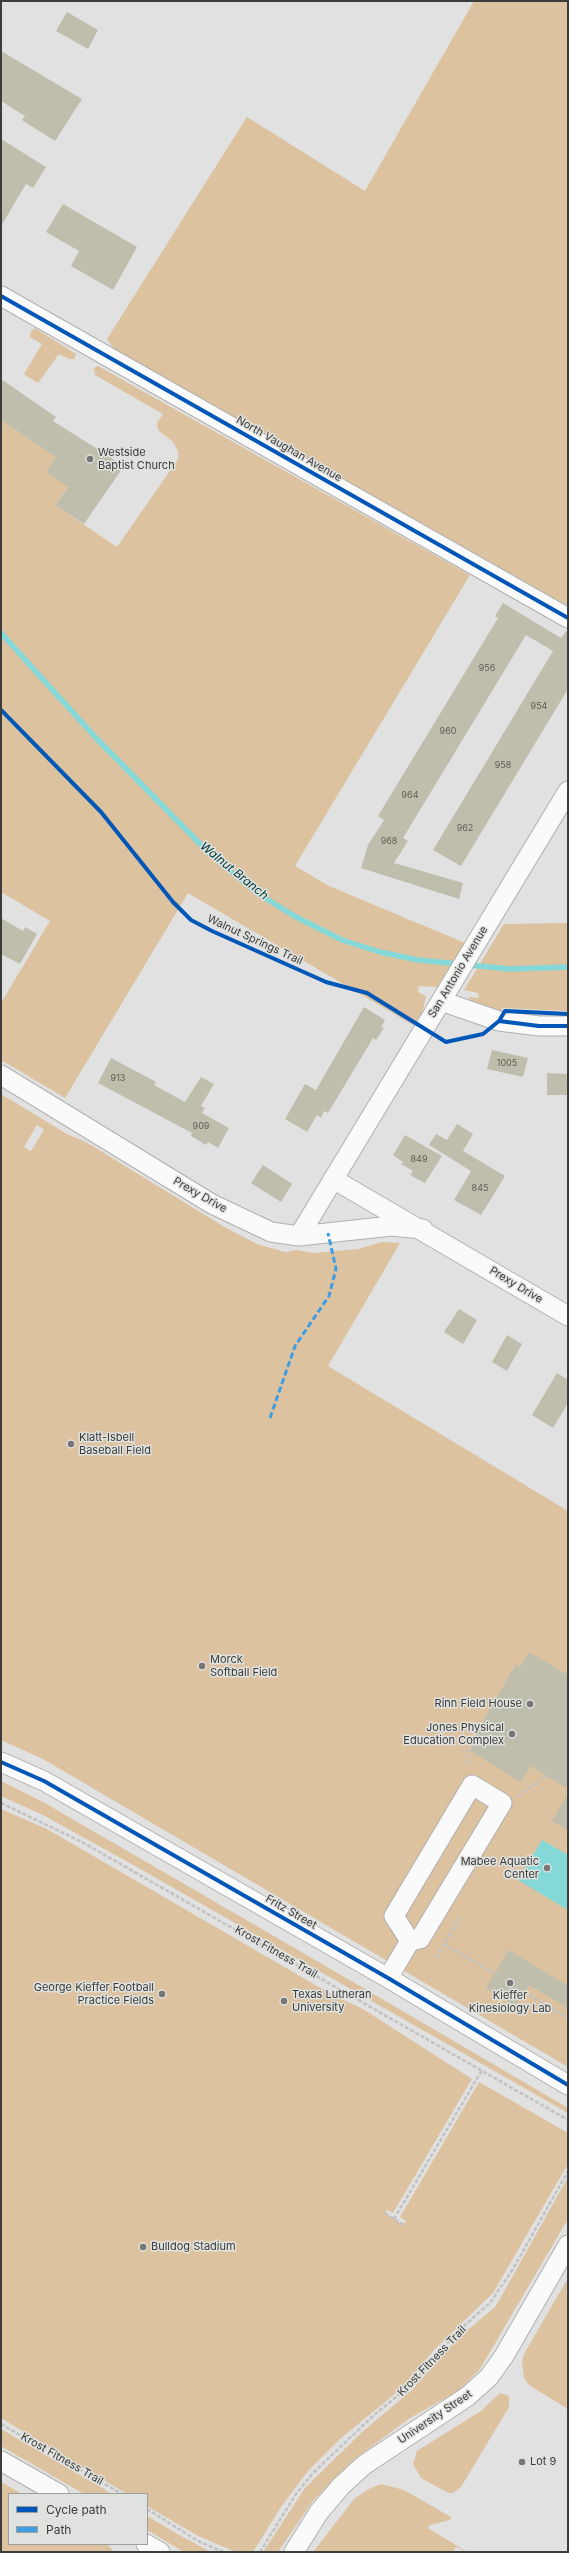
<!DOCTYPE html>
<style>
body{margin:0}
#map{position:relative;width:569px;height:2553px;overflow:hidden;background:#e0e1e0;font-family:Inter,sans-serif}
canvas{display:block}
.frame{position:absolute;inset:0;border:2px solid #3c3c3b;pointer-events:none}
.legend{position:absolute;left:8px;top:2493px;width:140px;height:52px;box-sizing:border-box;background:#e0e2df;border:1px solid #9ea09d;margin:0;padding:5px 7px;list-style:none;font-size:12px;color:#3c3c3b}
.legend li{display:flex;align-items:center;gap:8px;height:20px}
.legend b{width:20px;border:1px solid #9ea09d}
</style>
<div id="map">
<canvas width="569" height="2553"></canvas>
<div class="frame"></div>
<ul class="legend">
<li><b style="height:5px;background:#0057b8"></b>Cycle path</li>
<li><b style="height:5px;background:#3f9ee2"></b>Path</li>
</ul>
</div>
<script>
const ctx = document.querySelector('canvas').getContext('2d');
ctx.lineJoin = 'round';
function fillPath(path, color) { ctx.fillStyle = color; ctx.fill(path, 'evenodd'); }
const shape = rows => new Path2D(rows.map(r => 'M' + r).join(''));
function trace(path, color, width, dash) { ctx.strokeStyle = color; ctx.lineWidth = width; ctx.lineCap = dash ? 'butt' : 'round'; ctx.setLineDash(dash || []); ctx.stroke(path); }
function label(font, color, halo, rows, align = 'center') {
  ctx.font = font + ' Inter,sans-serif'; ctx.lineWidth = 3; ctx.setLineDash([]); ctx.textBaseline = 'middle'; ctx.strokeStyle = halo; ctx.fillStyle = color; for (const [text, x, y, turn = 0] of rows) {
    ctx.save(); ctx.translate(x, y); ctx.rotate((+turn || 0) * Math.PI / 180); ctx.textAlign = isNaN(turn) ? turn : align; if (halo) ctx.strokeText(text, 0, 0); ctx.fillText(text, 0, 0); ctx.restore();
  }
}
fillPath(shape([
 [474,1,568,1,568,606,114,349,107,339,247,117,365,191],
 [35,328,76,354,74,359,69,359,59,354,38,383,24,374,42,344,30,337,31,331],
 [98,366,470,575,295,866,329,886,465,943,439,987,419,986,418,992,426,996,422,1014,413,1025,188,893,65,1098,1,1060,1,1003,50,921,1,892,1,420,37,444,90,454,55,505,117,547,172,468,178,459,178,451,173,442,158,430,157,423,163,414,95,375,94,368],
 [568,923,568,1011,503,1008,500,1014,473,1003,468,997,479,998,478,993,464,990,504,924],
 [1,1094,67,1134,86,1142,226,1228,257,1244,285,1252,297,1250,313,1253,359,1249,381,1242,400,1243,328,1366,568,1511,568,2067,43,1759,1,1740],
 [37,1125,44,1130,31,1151,24,1147],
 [1,1781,43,1802,360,1986,568,2108,568,2113,135,1866,43,1815,1,1796],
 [1,1809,47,1829,329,1993,363,2009,472,2079,393,2213,387,2210,385,2213,403,2225,406,2221,400,2217,479,2082,568,2133,568,2164,493,2293,435,2349,402,2388,340,2439,308,2471,281,2507,253,2552,236,2552,198,2536,147,2506,147,2494,127,2494,1,2418],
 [568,2177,568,2219,480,2369,458,2391,410,2418,352,2461,312,2502,278,2552,263,2552,305,2488,362,2432,412,2390,457,2339,496,2306],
 [568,2278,568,2409,529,2385,524,2378,522,2361,524,2354],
 [500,2393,509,2396,509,2407,461,2487,453,2493,448,2493,421,2478,413,2464,417,2451,481,2411],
 [1,2429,104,2489,111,2494,84,2494,1,2446],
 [1,2482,22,2494,9,2494,9,2544,107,2544,114,2552,1,2552],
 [381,2484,404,2490,451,2517,450,2520,430,2525,428,2528,467,2552,456,2547,453,2552,313,2552,355,2498,369,2489],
 [147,2516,181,2536,211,2552,184,2552,147,2530]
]), '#ddc2a0');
fillPath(shape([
 [542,1840,568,1855,568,1910,518,1880]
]), '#84d8d8');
trace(shape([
 [1,633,97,739,211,855,257,893,296,917,342,940,380,952,418,960,510,969,568,967]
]), '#84d8d8', 5.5);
fillPath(shape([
 [67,12,98,30,88,49,56,31],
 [1,51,82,99,55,141,22,120,25,116,1,101],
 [1,139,46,167,33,188,26,184,1,226],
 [63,204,137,247,113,290,71,266,79,251,46,232],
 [1,379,56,417,53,421,124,466,84,524,55,505,68,487,46,472,56,457,1,420],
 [503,603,561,638,568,629,568,689,461,866,433,850,553,651,526,635,403,838,408,841,394,863,463,883,459,899,361,868,368,845,384,820,378,816,498,618,495,616],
 [1,918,23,931,25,927,37,934,20,964,1,954],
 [364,1007,385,1020,381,1027,384,1028,376,1040,373,1038,328,1113,324,1111,321,1118,317,1115,307,1132,285,1119,305,1084,316,1090],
 [492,1050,528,1058,523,1077,487,1069],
 [111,1058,156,1082,154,1085,185,1102,201,1077,214,1084,201,1106,205,1108,202,1113,229,1128,218,1148,208,1142,206,1145,191,1136,192,1133,98,1083],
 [547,1073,568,1074,568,1095,547,1095],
 [457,1124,473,1134,463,1151,505,1176,481,1215,454,1200,471,1171,429,1145,436,1134,447,1140],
 [405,1135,442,1156,425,1183,410,1175,413,1171,401,1164,403,1162,393,1155],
 [263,1165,292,1184,281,1202,251,1183],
 [459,1309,477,1320,463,1344,444,1332],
 [507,1335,522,1344,507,1371,492,1362],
 [557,1373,568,1380,568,1403,553,1428,532,1415],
 [529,1652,568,1675,568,1789,531,1766,521,1782,470,1751,480,1735,476,1733,516,1664,520,1667],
 [568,1793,568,1830,552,1821],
 [509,1950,568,1986,568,2008,529,1985,515,2006,486,1988]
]), '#bfbead');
const minor = shape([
 [1,296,568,618],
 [441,1001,499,1021,539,1026,568,1026],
 [1,1075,212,1204,271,1232,299,1236,391,1226,423,1229],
 [333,1179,568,1316],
 [299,1236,568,791],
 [1,1762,44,1781,388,1978,568,2085],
 [388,1978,410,1941,420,1939,502,1803,472,1785,394,1916,410,1941],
 [1,2461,59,2494],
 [146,2544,160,2552],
 [294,2552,319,2512,341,2486,364,2465,468,2396,489,2377,504,2356,568,2245]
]);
trace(minor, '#afb0af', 21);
trace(shape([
 [468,1764,468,1750,477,1734],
 [558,1777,568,1783],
 [518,1796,546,1776],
 [1,1803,82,1842,568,2120],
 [444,1944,495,1974],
 [436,1957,460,1918],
 [524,1992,568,2018],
 [385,2213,404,2225],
 [394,2219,482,2070],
 [1,2424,122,2494],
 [147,2509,198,2541,224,2552],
 [260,2552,296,2494,313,2473,374,2415,413,2383,457,2332,490,2303,513,2269,568,2171]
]), '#c1c2c1', 2.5, [4, 2]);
trace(minor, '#fafafa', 19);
trace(shape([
 [270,1418,295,1346,329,1296,336,1269,328,1233]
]), '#3f9ee2', 3, [6, 3]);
trace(shape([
 [1,296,568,618],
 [1,710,101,812,173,902,191,920,212,931,326,982,367,993,446,1042,483,1034,499,1021,505,1011,568,1014],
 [499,1021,539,1026,568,1026],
 [1,1762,44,1781,388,1978,568,2085]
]), '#0057b8', 4);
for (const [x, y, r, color] of [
 [90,459,4,"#757675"],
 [71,1444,4,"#757675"],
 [202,1666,4,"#757675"],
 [530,1704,4,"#757675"],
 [512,1734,4,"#757675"],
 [547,1868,4,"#757675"],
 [510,1983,4,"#757675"],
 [162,1994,4,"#757675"],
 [284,2001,4,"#757675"],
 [143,2247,4,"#757675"],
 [522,2462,4,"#757675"]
]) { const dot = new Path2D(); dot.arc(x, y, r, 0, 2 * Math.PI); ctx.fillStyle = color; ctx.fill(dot); trace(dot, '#e0e2df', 1.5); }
label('9px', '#5d5c58', null, [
 ["956",487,668],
 ["954",539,706],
 ["960",448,731],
 ["958",503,765],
 ["964",410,795],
 ["962",465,828],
 ["968",389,841],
 ["1005",507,1063],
 ["913",118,1078],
 ["909",201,1126],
 ["849",419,1159],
 ["845",480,1188]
]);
label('11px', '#3c3c3b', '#e0e2df', [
 ["North Vaughan Avenue",289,449,30],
 ["Walnut Springs Trail",255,940,25],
 ["San Antonio Avenue",458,972,-59],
 ["Prexy Drive",200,1195,30],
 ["Prexy Drive",516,1285,31],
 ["Fritz Street",291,1912,30],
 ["Krost Fitness Trail",276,1952,30],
 ["Krost Fitness Trail",432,2361,-46],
 ["University Street",435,2417,-34],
 ["Krost Fitness Trail",62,2459,30]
]);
label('11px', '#3c3c3b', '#e0e2df', [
 ["Westside",98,453],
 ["Baptist Church",98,466],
 ["Klatt-Isbell",79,1438],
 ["Baseball Field",79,1451],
 ["Morck",210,1660],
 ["Softball Field",210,1673],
 ["Rinn Field House",522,1704,"right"],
 ["Jones Physical",504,1728,"right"],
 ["Education Complex",504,1741,"right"],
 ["Mabee Aquatic",539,1862,"right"],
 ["Center",539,1875,"right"],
 ["George Kieffer Football",154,1988,"right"],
 ["Practice Fields",154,2001,"right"],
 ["Texas Lutheran",292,1995],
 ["University",292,2008],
 ["Kieffer",510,1996,"center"],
 ["Kinesiology Lab",510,2009,"center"],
 ["Bulldog Stadium",151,2247],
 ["Lot 9",530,2462]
], 'left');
label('italic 12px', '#094141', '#e0e2df', [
 ["Walnut Branch",234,871,39]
]);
</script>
